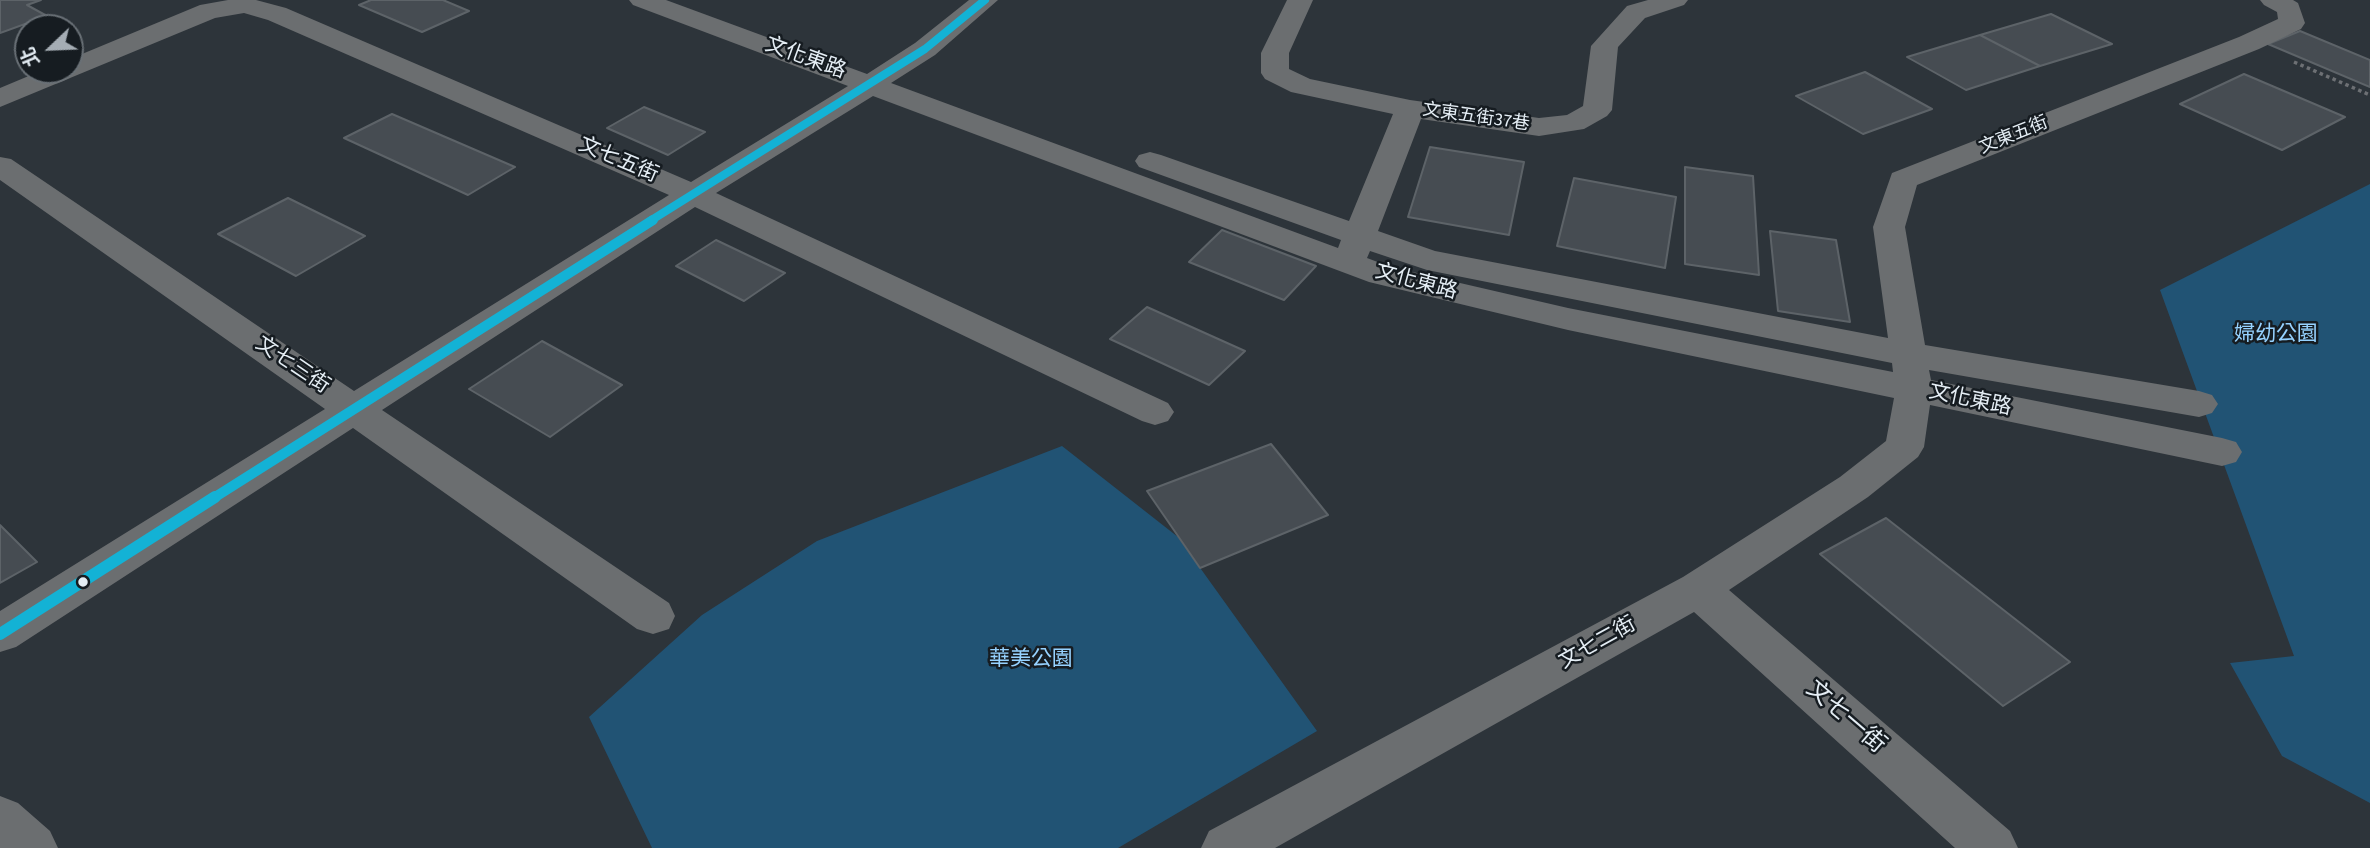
<!DOCTYPE html>
<meta charset="utf-8">
<style>
body{margin:0}
#map{position:relative;width:2370px;height:848px;overflow:hidden;background:#2d343a;font-family:"Source Sans 3","Noto Sans TC",sans-serif}
canvas{display:block}
.north{position:absolute;left:14px;top:14px;width:70px;height:70px;box-sizing:border-box;background:#161c21;border:2px solid #697076;border-radius:50%;rotate:247deg;font-size:19px;font-weight:700;line-height:28px;text-align:center;color:#e5eef5}
.north::after{content:'';display:block;margin:auto;width:24px;height:32px;background:#a5adb4;clip-path:polygon(50% 0,100% 100%,50% 72%,0 100%)}
</style>
<div id="map">
<canvas width="2370" height="848"></canvas>
<div class="north">北</div>
</div>
<script>
const ctx = document.querySelector('canvas').getContext('2d');
ctx.lineJoin = 'round';
function fillPath(path, color) { ctx.fillStyle = color; ctx.fill(path, 'evenodd'); }
const shape = rows => new Path2D(rows.map(r => 'M' + r).join(''));
function trace(path, color, width, dash) { ctx.strokeStyle = color; ctx.lineWidth = width; ctx.lineCap = dash ? 'butt' : 'round'; ctx.setLineDash(dash || []); ctx.stroke(path); }
function label(font, color, halo, rows, align = 'center') {
  ctx.font = font + ' "Source Sans 3","Noto Sans TC",sans-serif'; ctx.lineWidth = 5; ctx.setLineDash([]); ctx.textBaseline = 'middle'; ctx.strokeStyle = halo; ctx.fillStyle = color; for (const [text, x, y, turn = 0] of rows) {
    ctx.save(); ctx.translate(x, y); ctx.rotate((+turn || 0) * Math.PI / 180); ctx.textAlign = isNaN(turn) ? turn : align; if (halo) ctx.strokeText(text, 0, 0); ctx.fillText(text, 0, 0); ctx.restore();
  }
}
fillPath(shape([
 [2370,184,2370,803,2282,756,2230,663,2294,656,2160,290],
 [1062,446,1178,537,1317,731,1118,848,652,848,589,717,702,615,817,541]
]), '#215374');
const building = shape([
 [0,0,41,0,27,5,47,16,0,33,0,0],
 [371,0,443,0,469,11,422,32,359,5,371,0],
 [2051,14,2112,44,2040,66,1980,35,2051,14],
 [2300,31,2370,60,2370,87,2268,44,2300,31],
 [1980,35,2040,66,1966,90,1907,57,1980,35],
 [1865,72,1932,109,1863,134,1796,96,1865,72],
 [2244,74,2345,117,2282,150,2180,104,2244,74],
 [644,107,705,132,668,155,607,128,644,107],
 [392,114,515,167,468,195,344,138,392,114],
 [1430,147,1524,162,1509,235,1408,217,1430,147],
 [1685,167,1753,176,1759,275,1685,264,1685,167],
 [1574,178,1676,197,1665,268,1557,246,1574,178],
 [288,198,365,236,296,276,218,234,288,198],
 [1222,230,1316,266,1284,300,1189,262,1222,230],
 [1770,231,1836,240,1850,322,1778,311,1770,231],
 [716,240,785,273,744,301,676,266,716,240],
 [1147,307,1245,351,1209,385,1110,339,1147,307],
 [542,341,622,385,550,437,469,389,542,341],
 [1271,444,1328,515,1200,568,1147,491,1271,444],
 [1886,518,2070,662,2003,706,1820,554,1886,518],
 [0,525,37,562,0,583,0,525]
]);
fillPath(building, '#464c52');
trace(building, '#5d6368', 2);
trace(shape([
 [2294,62,2370,95]
]), '#6d7074', 3.5, [3.5, 3.5]);
fillPath(shape([
 [228,0,256,0,286,8,691,182,848,86,633,5,629,0,666,0,867,74,915,43,969,0,998,0,935,55,891,83,1338,248,1341,240,1139,167,1135,161,1139,155,1150,152,1161,155,1349,221,1393,114,1291,92,1265,79,1261,73,1261,53,1287,0,1313,0,1289,53,1289,69,1310,79,1410,100,1539,118,1567,115,1583,106,1591,46,1627,6,1648,0,1688,0,1684,5,1645,18,1618,47,1612,110,1607,116,1584,129,1539,136,1421,119,1378,231,1435,251,1888,338,1873,227,1892,173,2239,37,2278,19,2277,12,2264,5,2260,0,2293,0,2298,3,2305,23,2301,29,2259,49,1917,185,1905,227,1925,345,2199,391,2212,395,2218,404,2212,413,2199,417,1929,370,1931,380,2222,438,2236,442,2242,452,2236,462,2222,466,1930,405,1924,447,1918,457,1868,497,1729,590,2010,831,2018,848,1955,848,1694,612,1275,848,1201,848,1209,831,1683,577,1840,477,1886,441,1894,398,1568,330,1369,282,873,96,716,193,1168,403,1174,412,1168,421,1155,425,1142,421,695,207,382,410,669,603,675,616,669,629,653,634,637,629,353,428,16,647,0,652,0,611,325,409,0,180,0,157,11,159,354,391,669,195,268,20,244,13,215,18,0,107,0,88,43,70,70,70,70,59,200,5,228,0],
 [1370,251,1427,270,1892,363,1893,372,1568,308,1391,267,1367,258,1370,251],
 [0,796,18,803,50,831,58,848,0,848,0,796]
]), '#6b6e70');
trace(shape([
 [650,221,925,49,985,0]
]), '#13b2d5', 8);
trace(shape([
 [212,499,653,220]
]), '#13b2d5', 10);
trace(shape([
 [0,634,215,497]
]), '#13b2d5', 12);
for (const [x, y, r, color] of [
 [83,582,6,"#e5eef5"]
]) { const dot = new Path2D(); dot.arc(x, y, r, 0, 2 * Math.PI); ctx.fillStyle = color; ctx.fill(dot); trace(dot, '#161c21', 2.5); }
label('18px', '#e5eef5', '#161c21', [
 ["文東五街37巷",1476,118,8],
 ["文東五街",2014,136,-22]
]);
label('21px', '#e5eef5', '#161c21', [
 ["文化東路",805,59,20],
 ["文七五街",618,161,23],
 ["文化東路",1416,283,15],
 ["文七三街",292,366,34],
 ["文化東路",1970,401,12],
 ["文七二街",1598,644,-29]
]);
label('21px', '#96d2ff', '#161c21', [
 ["婦幼公園",2276,335],
 ["華美公園",1031,660]
]);
label('24px', '#e5eef5', '#161c21', [
 ["文七一街",1845,718,41]
]);
</script>
